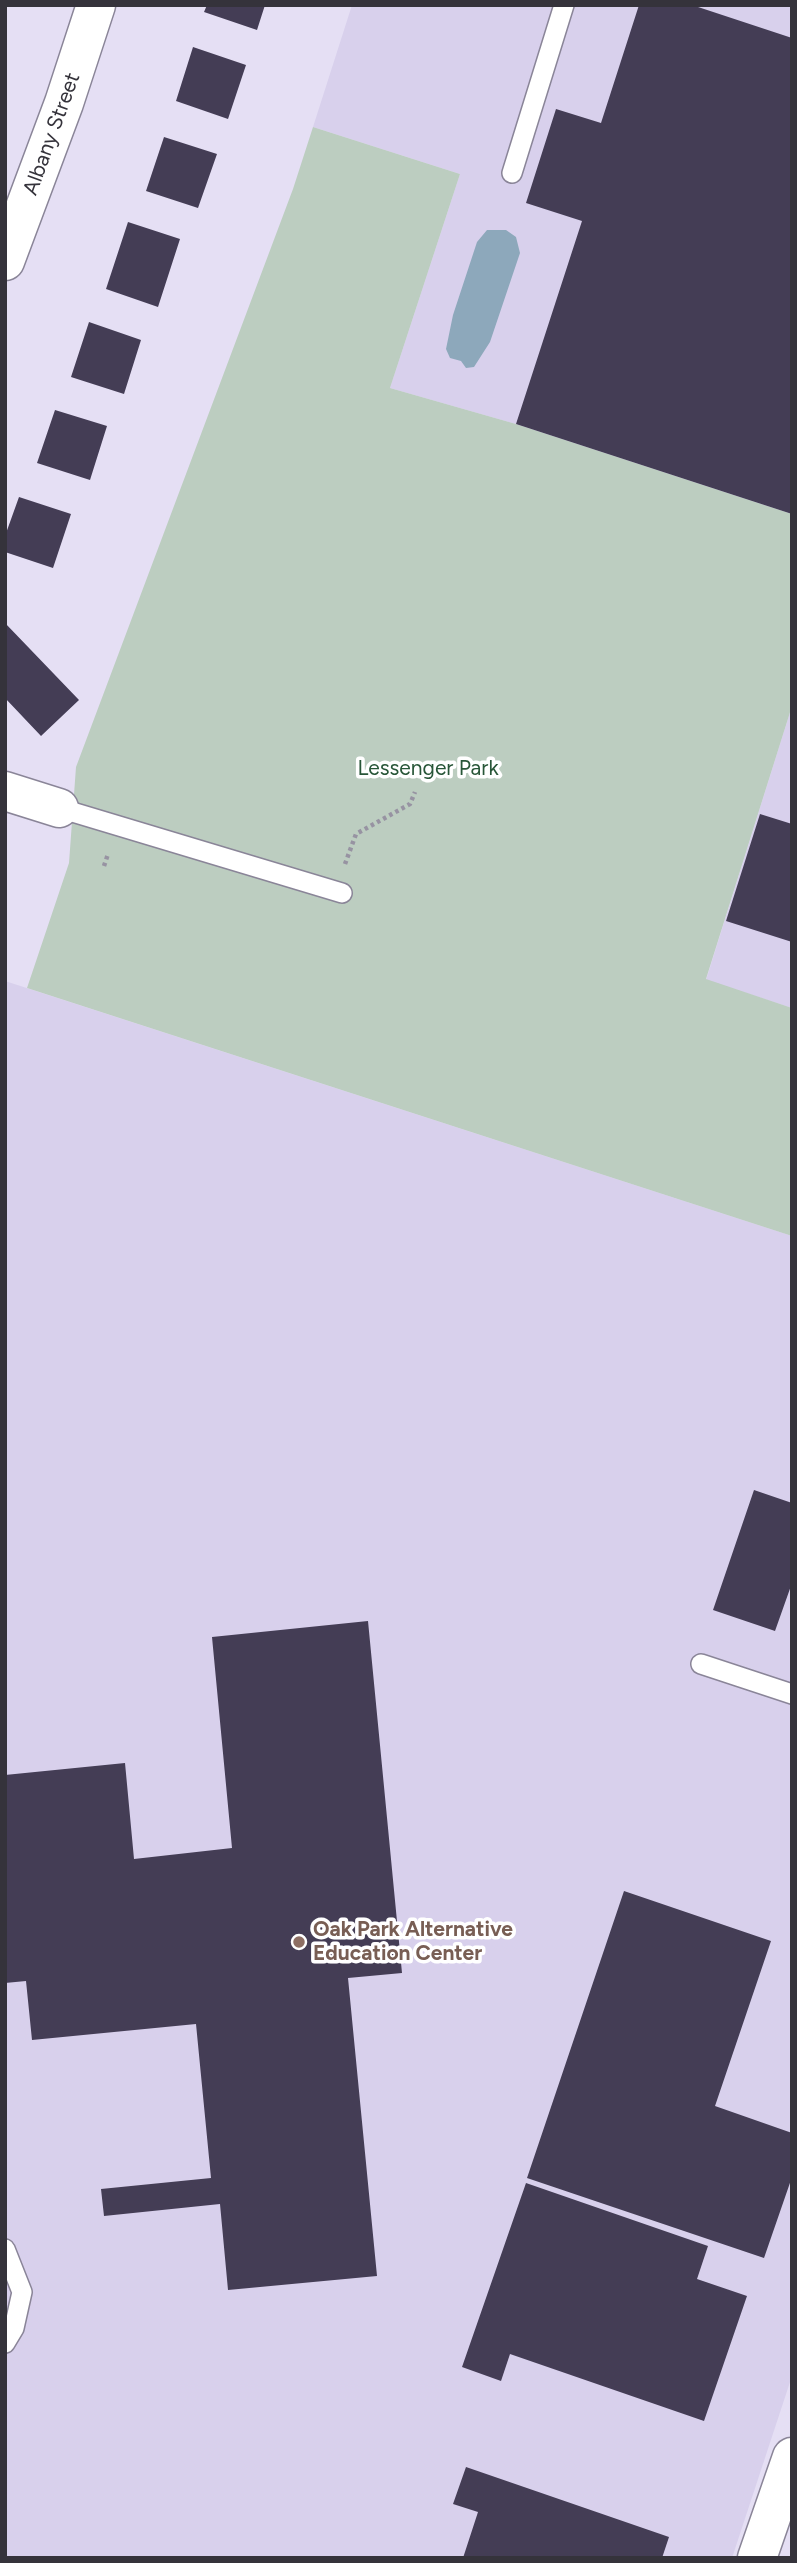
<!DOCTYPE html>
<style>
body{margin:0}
#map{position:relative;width:797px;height:2563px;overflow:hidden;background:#e5dff4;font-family:Figtree,sans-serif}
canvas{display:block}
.frame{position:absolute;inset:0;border:7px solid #35333b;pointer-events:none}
</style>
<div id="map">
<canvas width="797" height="2563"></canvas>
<div class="frame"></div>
</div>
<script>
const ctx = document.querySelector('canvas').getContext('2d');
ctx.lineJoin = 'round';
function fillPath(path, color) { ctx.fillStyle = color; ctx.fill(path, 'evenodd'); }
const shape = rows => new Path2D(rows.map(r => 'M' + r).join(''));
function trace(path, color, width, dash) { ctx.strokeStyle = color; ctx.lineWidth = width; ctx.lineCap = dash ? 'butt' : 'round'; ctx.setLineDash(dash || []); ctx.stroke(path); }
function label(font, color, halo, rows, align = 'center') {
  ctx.font = font + ' Figtree,sans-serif'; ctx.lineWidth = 7; ctx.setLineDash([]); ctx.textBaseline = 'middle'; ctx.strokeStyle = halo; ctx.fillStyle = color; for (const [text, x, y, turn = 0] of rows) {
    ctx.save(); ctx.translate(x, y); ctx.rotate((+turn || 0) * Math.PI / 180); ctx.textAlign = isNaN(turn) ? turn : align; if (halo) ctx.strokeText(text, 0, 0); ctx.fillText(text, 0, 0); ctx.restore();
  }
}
fillPath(shape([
 [352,5,792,5,792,514,516,424,390,388,460,174,313,127],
 [792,706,792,1008,706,980],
 [5,981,792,1236,792,2376,732,2558,5,2558]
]), '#d8d0ec');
fillPath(shape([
 [313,127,460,174,390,388,516,424,792,514,792,706,706,979,792,1008,792,1236,27,988,69,863,76,767,293,189]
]), '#bccdc0');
fillPath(shape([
 [487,230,506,230,516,237,520,253,490,342,474,367,466,368,461,361,450,358,446,349,453,315,477,242]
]), '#8da8bb');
fillPath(shape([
 [207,5,265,5,257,30,204,12],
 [639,5,692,5,792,38,792,514,516,424,582,221,526,203,556,109,601,123],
 [193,47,246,65,228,119,176,101],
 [164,137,217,154,198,208,146,191],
 [128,222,180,239,158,307,106,289],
 [89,322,141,340,124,394,71,377],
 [55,410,107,426,90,480,37,463],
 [19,497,71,514,53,568,5,552,5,536],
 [5,623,79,700,41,736,5,698],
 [760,814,792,824,792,942,726,921],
 [754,1490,792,1503,792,1583,775,1631,713,1610],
 [368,1621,402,1973,348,1978,377,2276,228,2290,220,2204,104,2216,101,2189,211,2178,196,2024,32,2040,26,1981,5,1983,5,1775,125,1763,134,1859,232,1848,212,1637],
 [624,1891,771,1941,715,2106,792,2133,792,2177,764,2258,527,2178],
 [526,2183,708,2246,697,2279,747,2296,704,2421,510,2354,501,2381,462,2367],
 [466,2467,669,2537,662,2558,463,2558,478,2512,453,2504]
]), '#443d55');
const service = shape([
 [512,173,564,5],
 [59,808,342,893],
 [701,1664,792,1694],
 [5,2249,22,2292,14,2328,5,2343]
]);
const minor = shape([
 [5,261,64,103,96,5],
 [5,791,59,808]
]);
const tertiary = shape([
 [757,2558,792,2457]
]);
trace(service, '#8a8598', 22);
trace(minor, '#8a8598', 41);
trace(tertiary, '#8a8598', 41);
trace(shape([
 [345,864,356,834,410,804,415,792],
 [104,866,108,854]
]), '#9793a2', 4.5, [3.5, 3.5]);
trace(service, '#fff', 19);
trace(minor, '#fff', 38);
trace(tertiary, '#fff', 38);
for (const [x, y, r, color] of [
 [299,1942,7,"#8d6e63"]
]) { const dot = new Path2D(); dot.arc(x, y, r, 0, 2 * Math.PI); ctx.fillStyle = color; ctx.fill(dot); trace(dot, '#fff', 2.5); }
label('21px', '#35333b', '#fff', [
 ["Albany Street",52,134,-70]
]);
label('21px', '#285638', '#fff', [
 ["Lessenger Park",428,769]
]);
label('bold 21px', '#785e54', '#fff', [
 ["Oak Park Alternative",313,1930],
 ["Education Center",313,1954]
], 'left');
</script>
